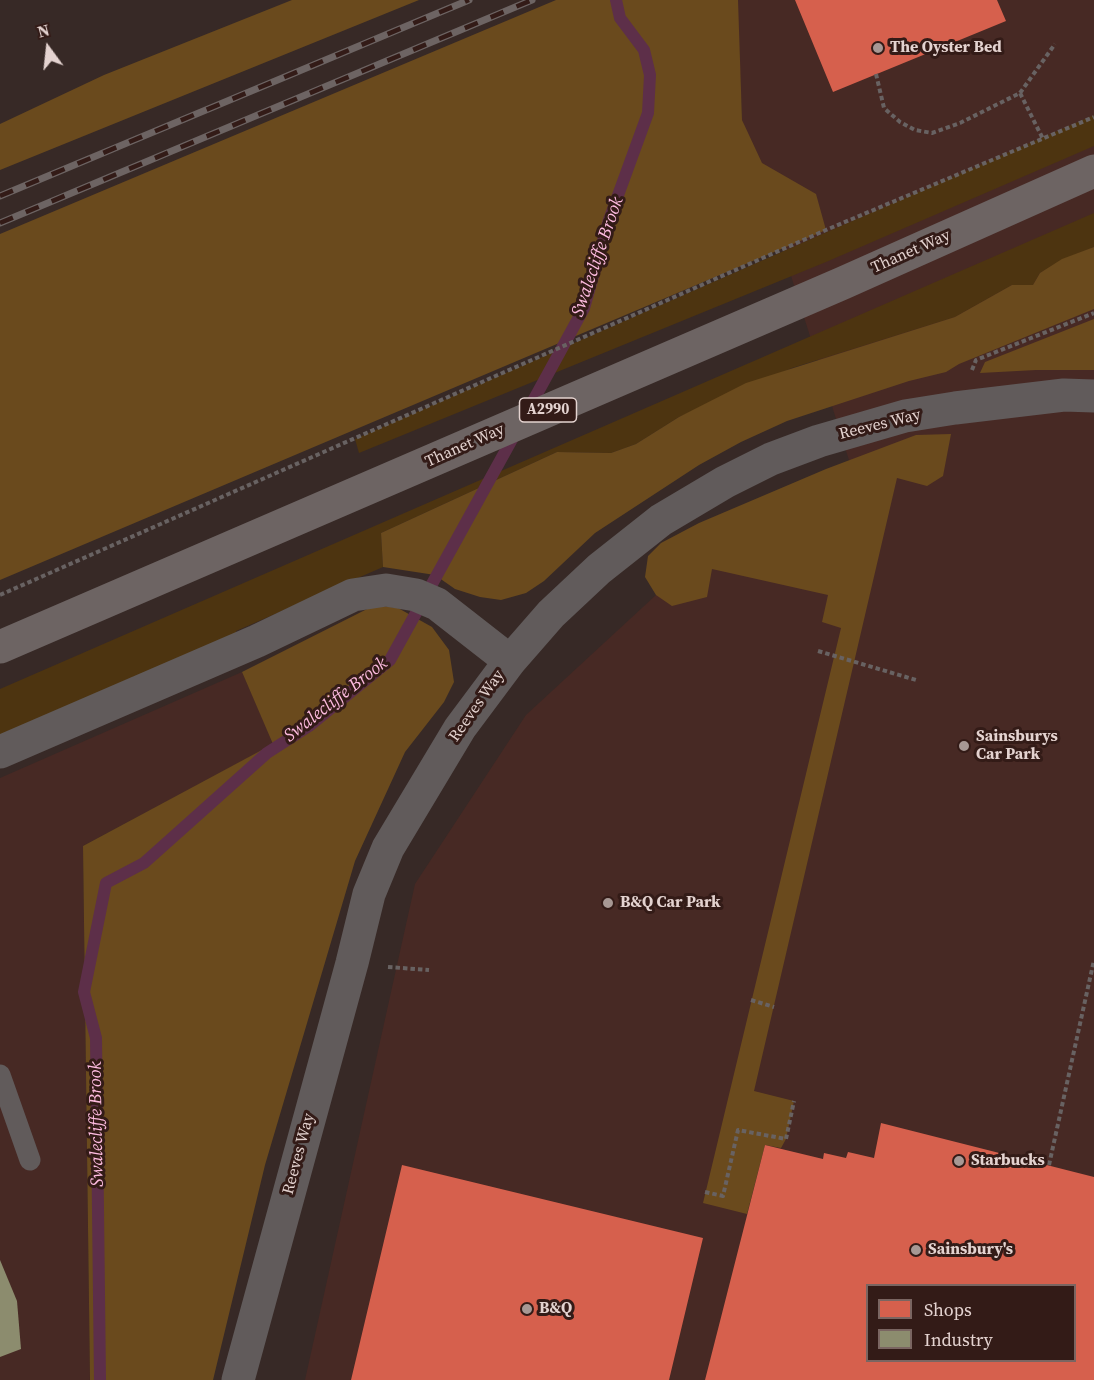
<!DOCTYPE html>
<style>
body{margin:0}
#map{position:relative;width:1094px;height:1380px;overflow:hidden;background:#372926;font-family:"Source Serif 4",serif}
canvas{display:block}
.legend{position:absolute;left:866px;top:1284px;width:210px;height:78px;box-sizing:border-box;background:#331b17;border:2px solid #7a6561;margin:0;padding:8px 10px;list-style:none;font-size:18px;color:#e4d3d0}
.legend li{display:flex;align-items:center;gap:12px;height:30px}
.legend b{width:30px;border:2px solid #7a6561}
.north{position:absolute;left:18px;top:18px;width:60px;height:60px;-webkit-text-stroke:4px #331b17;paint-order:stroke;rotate:345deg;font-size:16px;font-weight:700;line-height:24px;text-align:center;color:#e4d3d0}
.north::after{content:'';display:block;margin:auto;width:21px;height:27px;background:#e4d3d0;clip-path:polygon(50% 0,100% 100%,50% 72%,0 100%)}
</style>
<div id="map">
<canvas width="1094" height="1380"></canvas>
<ul class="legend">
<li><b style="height:16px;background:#d6604d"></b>Shops</li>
<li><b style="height:16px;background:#8c8c6e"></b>Industry</li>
</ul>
<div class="north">N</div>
</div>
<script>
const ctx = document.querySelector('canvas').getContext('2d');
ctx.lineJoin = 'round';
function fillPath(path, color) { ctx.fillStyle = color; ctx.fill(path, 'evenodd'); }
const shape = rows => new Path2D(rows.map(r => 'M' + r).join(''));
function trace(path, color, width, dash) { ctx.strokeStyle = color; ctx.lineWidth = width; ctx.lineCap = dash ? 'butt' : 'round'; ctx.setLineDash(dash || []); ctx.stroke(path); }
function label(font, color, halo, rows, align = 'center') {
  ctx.font = font + ' "Source Serif 4",serif'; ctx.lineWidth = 6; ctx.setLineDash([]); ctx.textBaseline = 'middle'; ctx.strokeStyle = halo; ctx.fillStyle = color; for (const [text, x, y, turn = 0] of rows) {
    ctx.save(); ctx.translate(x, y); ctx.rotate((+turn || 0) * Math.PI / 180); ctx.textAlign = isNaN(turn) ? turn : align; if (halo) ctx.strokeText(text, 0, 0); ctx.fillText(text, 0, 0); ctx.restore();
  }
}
fillPath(shape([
 [737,0,1094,0,1094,1380,305,1380,415,884,526,715,656,595,854,476,742,120],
 [868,1286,1074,1286,1074,1360,868,1360],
 [242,672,274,744,83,846,90,1380,0,1380,0,778]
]), '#472924');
fillPath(shape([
 [1094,115,1094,146,826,262,359,453,355,439],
 [1094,213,1094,247,1062,260,1040,273,1033,285,1012,285,955,317,792,368,679,417,636,444,611,453,557,452,381,533,383,567,236,631,237,642,0,746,0,689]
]), '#4d3410');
fillPath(shape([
 [292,0,419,0,0,170,0,124,104,75],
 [556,0,738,0,742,120,762,163,816,194,826,230,0,580,0,234],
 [1094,247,1094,309,959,364,946,372,909,381,787,421,741,442,699,465,595,533,544,581,526,593,501,600,480,597,455,589,435,575,383,567,381,533,557,452,611,453,636,444,679,417,746,383,955,317,1012,285,1033,285,1040,273,1062,259],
 [1094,319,1094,370,1036,370,980,373,985,362],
 [951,434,943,476,927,486,897,478,754,1091,794,1101,786,1139,781,1148,765,1145,747,1214,703,1203,841,628,822,622,828,595,712,569,707,597,672,606,656,595,645,577,648,556,661,543,699,523,826,469,916,435],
 [375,605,398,608,432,627,449,650,454,682,444,702,405,752,355,861,265,1165,213,1380,90,1380,83,846,273,744,242,672]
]), '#6a4a1d');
fillPath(shape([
 [795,0,997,0,1006,21,833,92],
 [881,1123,1094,1177,1094,1380,705,1380,765,1145,823,1159,824,1153,846,1158,848,1152,874,1158],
 [868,1286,1074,1286,1074,1360,868,1360],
 [402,1165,703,1238,669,1380,351,1380]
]), '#d6604d');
fillPath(shape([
 [0,1260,17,1301,21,1349,0,1357]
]), '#8c8c6e');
trace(shape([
 [527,412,584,308,609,220,648,113,650,75,644,50,620,18,616,0],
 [100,1380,96,1038,84,992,106,883,144,863,267,753,309,726,390,660,516,432]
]), '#5d2f49', 12);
trace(shape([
 [876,74,884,108,900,122,915,130,932,133,960,123,1020,93,1043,139],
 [1020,93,1055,44],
 [972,370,976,360,1094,313],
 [0,595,826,230,1094,117],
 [818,651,916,680],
 [388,967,429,970],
 [751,1000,774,1007],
 [1049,1165,1094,960],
 [705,1192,723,1196,738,1130,786,1139,794,1101]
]), '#686262', 4, [4.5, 3]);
trace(shape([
 [0,1075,30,1160]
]), '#615b5b', 21);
trace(shape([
 [0,752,257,641,353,595,386,590,416,595,437,604,510,661],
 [238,1380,352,963,369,894,388,848,460,728,510,661,551,614,599,569,661,520,725,482,771,459,819,441,905,416,955,408,1064,395,1094,396]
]), '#615b5b', 33);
trace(shape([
 [0,647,843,283,1094,171]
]), '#6d6463', 33);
const rail = shape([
 [0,196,469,0],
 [0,223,532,0]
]);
trace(rail, '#6d6463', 7);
trace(rail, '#331b17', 4.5, [14]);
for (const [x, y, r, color] of [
 [878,48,6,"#a79894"],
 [964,746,6,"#a79894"],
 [608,903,6,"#a79894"],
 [959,1161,6,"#a79894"],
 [916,1250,6,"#a79894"],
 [527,1309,6,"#a79894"]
]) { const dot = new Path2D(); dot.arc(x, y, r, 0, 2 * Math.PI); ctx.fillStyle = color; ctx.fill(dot); trace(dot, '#331b17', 2); }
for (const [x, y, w] of [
 [548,410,57]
]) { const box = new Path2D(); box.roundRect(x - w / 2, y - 12, w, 24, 4.5); ctx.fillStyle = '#331b17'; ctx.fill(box); trace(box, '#e4d3d0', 1.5); }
label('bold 15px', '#e4d3d0', null, [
 ["A2990",548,410]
]);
label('bold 16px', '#e4d3d0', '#331b17', [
 ["The Oyster Bed",890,48],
 ["Sainsburys",976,737],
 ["Car Park",976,755],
 ["B&Q Car Park",620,903],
 ["Starbucks",971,1161],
 ["Sainsbury's",928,1250],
 ["B&Q",539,1309]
], 'left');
label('16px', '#e4d3d0', '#331b17', [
 ["Thanet Way",911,252,-24],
 ["Reeves Way",880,425,-14],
 ["Thanet Way",465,446,-24],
 ["Reeves Way",477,706,-55],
 ["Reeves Way",299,1154,-75]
]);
label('italic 18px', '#fdbbdf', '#331b17', [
 ["Swalecliffe Brook",598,257,-71],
 ["Swalecliffe Brook",336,700,-38],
 ["Swalecliffe Brook",97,1124,-91]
]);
</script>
